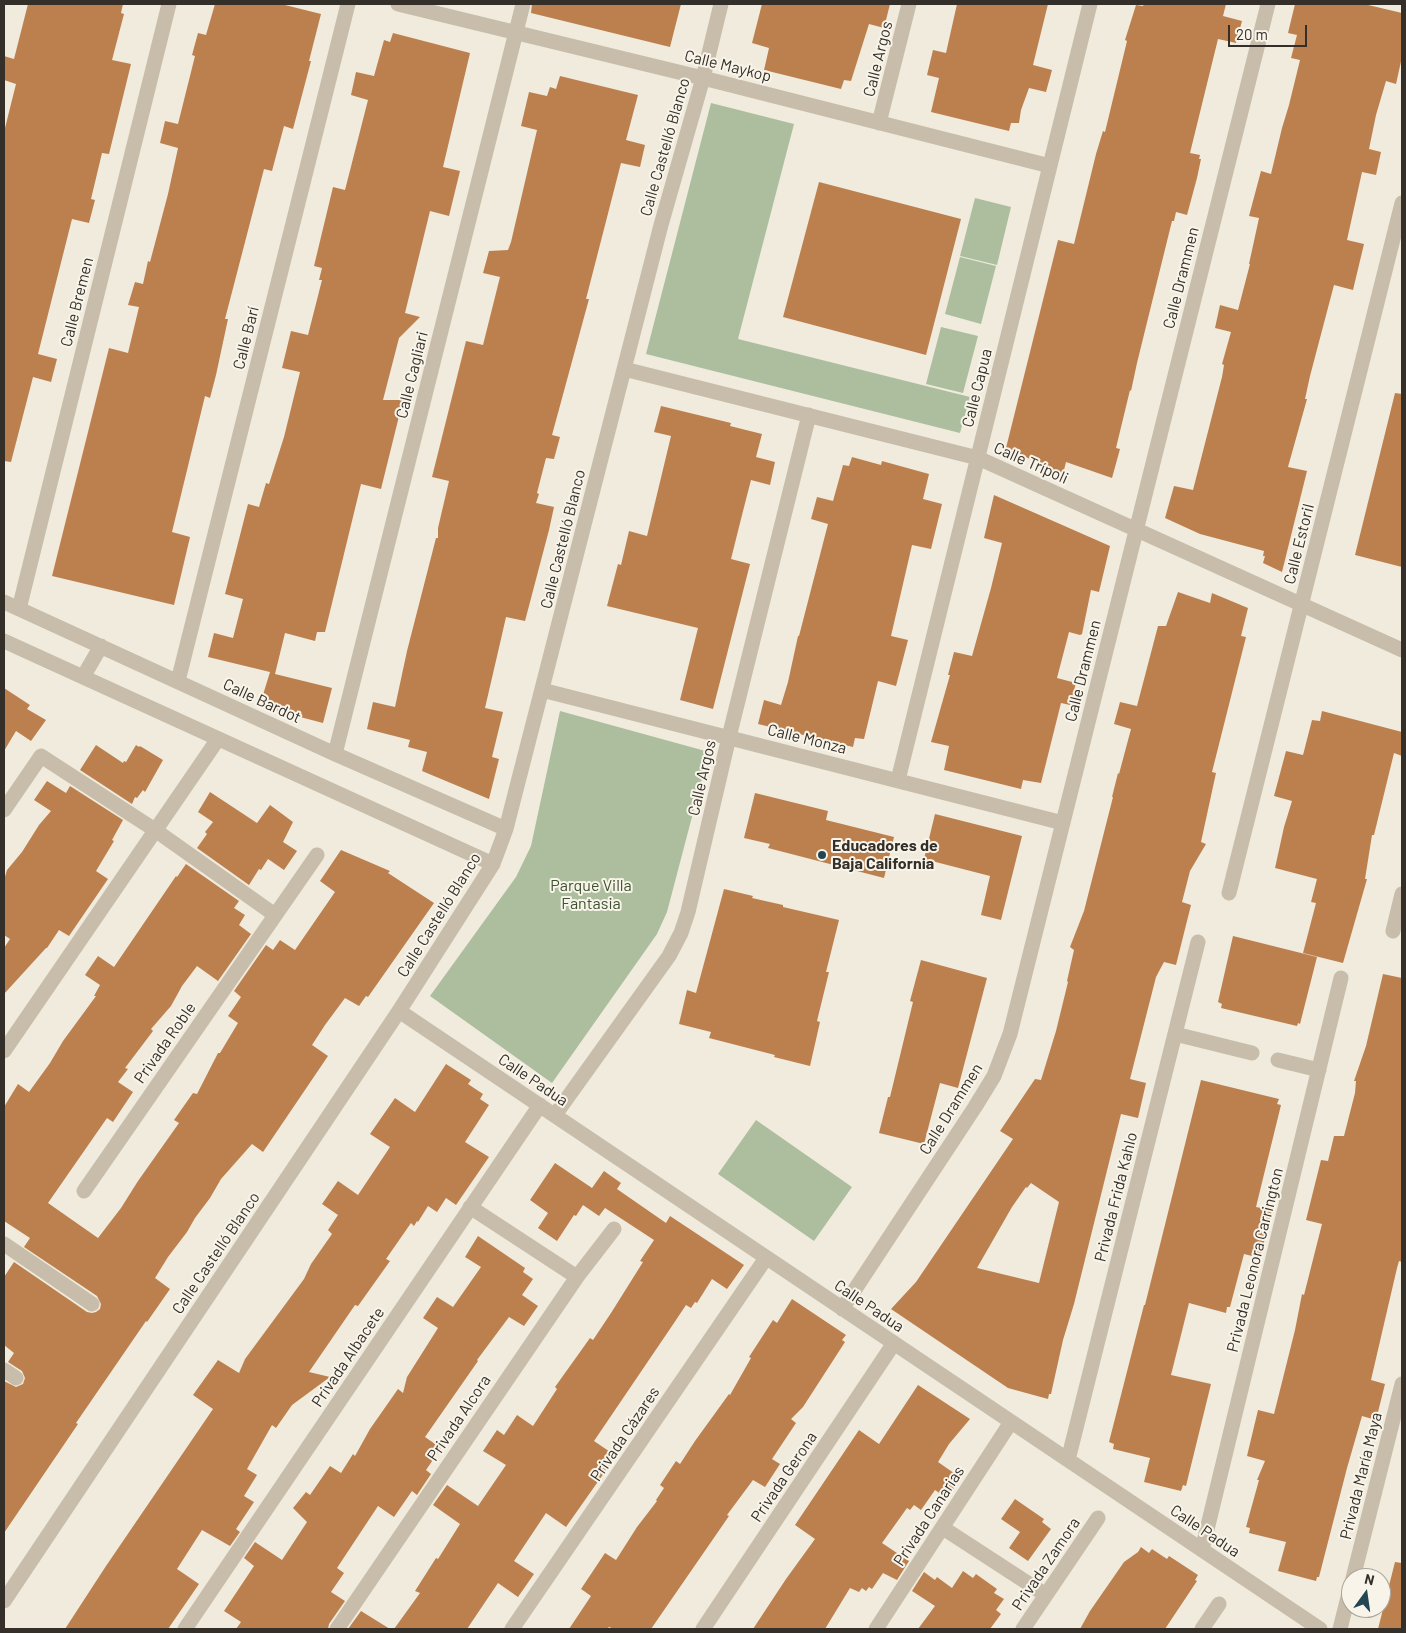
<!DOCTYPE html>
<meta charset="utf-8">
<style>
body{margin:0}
#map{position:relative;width:1406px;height:1633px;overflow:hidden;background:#f0ebdd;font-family:Barlow,sans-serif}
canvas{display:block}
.frame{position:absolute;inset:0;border:5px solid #352f29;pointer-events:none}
.north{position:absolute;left:1341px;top:1568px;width:50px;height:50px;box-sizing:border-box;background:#f8f4e9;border:1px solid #aaa59c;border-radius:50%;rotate:14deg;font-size:14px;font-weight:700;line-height:20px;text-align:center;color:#352f29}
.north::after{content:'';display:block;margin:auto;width:18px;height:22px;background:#224653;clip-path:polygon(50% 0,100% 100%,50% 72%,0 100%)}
.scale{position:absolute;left:1228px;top:25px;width:79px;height:22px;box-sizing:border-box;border:2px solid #352f29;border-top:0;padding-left:6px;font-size:15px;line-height:18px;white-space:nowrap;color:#352f29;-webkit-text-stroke:4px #f8f4e9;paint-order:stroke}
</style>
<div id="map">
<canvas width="1406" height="1633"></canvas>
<div class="frame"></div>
<div class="north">N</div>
<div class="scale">20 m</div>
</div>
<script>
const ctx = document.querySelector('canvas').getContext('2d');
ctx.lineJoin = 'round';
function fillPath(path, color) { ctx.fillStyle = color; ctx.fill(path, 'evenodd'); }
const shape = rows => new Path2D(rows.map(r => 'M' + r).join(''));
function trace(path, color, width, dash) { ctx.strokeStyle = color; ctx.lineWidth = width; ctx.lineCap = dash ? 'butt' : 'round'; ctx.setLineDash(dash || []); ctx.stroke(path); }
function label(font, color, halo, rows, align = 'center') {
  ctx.font = font + ' Barlow,sans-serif'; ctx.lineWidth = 4; ctx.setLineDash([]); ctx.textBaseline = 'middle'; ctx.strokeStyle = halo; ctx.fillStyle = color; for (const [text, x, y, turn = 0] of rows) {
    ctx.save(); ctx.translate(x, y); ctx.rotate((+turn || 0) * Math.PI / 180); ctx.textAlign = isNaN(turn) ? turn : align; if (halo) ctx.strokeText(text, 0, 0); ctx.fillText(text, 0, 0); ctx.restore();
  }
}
fillPath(shape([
 [711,103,794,124,738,339,970,397,960,433,646,354],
 [975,198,1011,207,997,265,960,256],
 [960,257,996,266,981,324,945,314],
 [941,327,978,336,963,393,926,384],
 [560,711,709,752,667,912,657,934,552,1083,430,996,516,877,531,846],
 [756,1120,852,1187,814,1241,718,1174]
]), '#acbe9e');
fillPath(shape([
 [28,4,123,4,121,13,124,14,112,60,131,64,109,154,102,153,91,199,95,200,89,223,72,219,38,354,57,359,51,382,33,377,11,462,4,461,4,132,16,84,4,80,4,56,14,59],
 [215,4,281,4,321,14,309,61,311,61,293,129,284,126,272,171,264,169,225,319,228,319,216,375,210,398,205,396,172,532,190,537,174,605,52,576,109,348,128,353,139,307,128,305,135,282,143,284,148,261,150,262,168,194,178,148,160,143,165,121,178,124,195,56,192,55,198,33,206,35],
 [532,4,681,4,670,47,531,13],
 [762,4,890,4,884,28,869,24,851,81,844,80,841,89,764,70,769,48,752,43],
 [957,4,1048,4,1033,65,1052,70,1046,92,1029,88,1021,110,1019,123,1011,123,1009,131,931,112,939,78,927,75,933,50,946,53],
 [1144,4,1226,4,1223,16,1242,21,1236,43,1218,39,1190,153,1200,155,1199,159,1201,159,1197,178,1187,215,1176,212,1174,221,1172,221,1137,363,1131,391,1130,390,1116,448,1120,449,1112,478,1066,462,1063,474,1006,448,1058,240,1074,244,1096,154,1103,131,1105,132,1127,41,1125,40,1136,5,1143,6],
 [1295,4,1364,4,1402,13,1402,57,1396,84,1386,81,1376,115,1369,149,1381,152,1376,175,1362,172,1347,240,1364,244,1353,290,1334,285,1310,376,1305,399,1307,399,1288,467,1307,471,1282,572,1263,563,1265,556,1263,556,1264,551,1200,534,1165,518,1174,486,1193,490,1222,377,1224,365,1222,364,1231,332,1215,328,1220,305,1238,310,1250,264,1249,264,1259,218,1249,216,1261,171,1271,174,1282,128,1289,105,1300,60,1291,58,1297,35,1288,33],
 [393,33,470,53,443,167,460,171,449,216,430,211,419,256,405,313,420,317,399,338,383,400,403,400,381,489,361,484,325,632,317,632,315,641,285,633,275,674,332,688,323,723,266,708,268,700,262,698,270,672,208,657,214,633,233,638,243,599,225,594,248,504,259,507,266,483,269,484,284,437,300,372,282,368,291,331,308,335,322,280,319,280,322,268,314,266,333,187,345,190,368,100,351,95,356,72,374,76,384,40,390,42],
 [560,76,638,95,626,140,645,145,640,167,621,163,586,299,589,299,552,435,560,437,554,459,546,458,537,493,539,494,536,503,554,507,549,530,525,621,506,617,501,639,485,708,503,712,492,757,499,759,489,799,422,771,427,752,408,747,410,740,367,729,373,702,395,707,407,651,436,538,438,538,438,528,449,481,432,477,466,341,483,345,500,277,483,273,489,251,508,250,511,242,537,130,521,126,529,92,547,96,550,87,556,89],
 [819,182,961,219,926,355,783,317],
 [1395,393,1402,394,1402,567,1355,555],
 [661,406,731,423,730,426,762,434,756,457,775,462,770,485,751,480,742,515,731,559,750,564,713,709,680,700,698,628,607,606,618,564,621,565,629,531,647,536,671,436,654,432],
 [852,457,881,465,882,461,929,474,923,499,942,504,931,549,912,545,891,636,908,640,896,686,878,681,864,739,855,738,853,747,758,724,764,700,781,705,788,682,798,636,799,636,828,524,811,519,817,497,833,501,843,465,849,466],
 [994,495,1110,546,1099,592,1091,590,1082,634,1080,635,1069,632,1057,678,1076,683,1070,705,1061,703,1041,783,1023,780,1021,789,944,770,949,746,931,742,950,675,948,675,954,652,972,656,991,588,1002,543,984,538],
 [1178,592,1210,603,1212,593,1248,608,1241,636,1246,637,1212,772,1216,773,1201,842,1206,844,1190,871,1182,902,1191,905,1176,965,1164,962,1156,977,1130,1079,1146,1083,1138,1118,1121,1114,1074,1304,1063,1340,1051,1394,1049,1394,1048,1399,1008,1388,891,1309,916,1282,1013,1139,1000,1131,1035,1079,1041,1080,1056,1031,1068,982,1067,981,1074,950,1070,947,1084,911,1113,797,1112,797,1118,773,1119,774,1131,729,1114,724,1120,702,1137,706,1158,626,1166,626],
 [1031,1183,1059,1202,1039,1283,977,1268,1012,1207,1026,1187,1027,1188],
 [4,688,30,705,27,709,46,720,31,741,16,731,4,751],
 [1322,711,1402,732,1402,756,1394,753,1374,835,1372,835,1365,879,1367,879,1343,963,1303,953,1316,903,1311,902,1317,879,1275,868,1284,827,1292,801,1274,796,1286,751,1303,755,1312,720,1320,721],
 [96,745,123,763,124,761,126,762,136,745,139,747,140,746,163,760,145,792,143,790,137,798,135,797,132,804,80,770],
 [47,781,66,793,70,786,123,820,112,840,114,841,96,871,108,879,69,936,59,930,47,948,46,948,4,994,4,948,10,939,4,935,4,880,7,870,22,852,39,825,51,811,34,800],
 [210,792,257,823,270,805,293,822,283,842,297,851,284,870,268,859,261,870,259,869,249,885,197,848,207,834,205,832,213,822,198,812],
 [755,793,828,811,826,820,894,837,884,878,768,848,770,844,744,838],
 [935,814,1022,836,1001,920,981,915,990,876,924,859],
 [341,850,390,871,388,873,434,903,368,997,366,996,359,1006,345,998,325,1025,312,1045,328,1056,263,1152,252,1144,221,1179,210,1198,195,1218,187,1232,168,1257,155,1278,170,1289,147,1322,146,1321,76,1423,78,1424,4,1533,4,1381,16,1387,23,1384,25,1378,22,1371,8,1362,14,1353,4,1345,4,1277,14,1262,87,1312,92,1313,96,1312,100,1309,101,1304,97,1296,24,1247,30,1238,4,1221,4,1107,18,1084,29,1092,50,1063,63,1041,96,996,94,996,100,985,85,975,98,956,114,967,176,876,177,877,186,864,239,901,234,908,245,915,239,925,251,934,218,981,197,966,182,986,171,1006,151,1029,153,1031,125,1068,128,1069,118,1082,133,1092,113,1122,107,1118,48,1203,98,1238,121,1208,138,1181,179,1123,174,1120,193,1093,197,1094,218,1053,220,1053,238,1023,228,1016,241,997,234,991,266,945,273,950,280,940,295,950,335,892,320,881],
 [724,889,753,896,752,898,783,905,783,907,839,920,826,972,829,972,817,1021,820,1022,810,1066,774,1057,775,1055,709,1038,711,1032,679,1024,687,990,696,993],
 [1233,936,1317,957,1300,1024,1298,1023,1297,1026,1221,1008,1222,1004,1218,1002],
 [921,960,987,978,958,1088,940,1083,924,1144,879,1133,888,1097,890,1097,913,1002,910,1001],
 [1383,974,1402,978,1402,1262,1399,1261,1397,1268,1371,1380,1385,1384,1376,1420,1362,1416,1347,1468,1319,1577,1317,1577,1316,1581,1278,1571,1286,1542,1249,1533,1250,1528,1246,1527,1259,1480,1257,1480,1265,1461,1247,1456,1258,1410,1274,1414,1295,1330,1302,1294,1304,1295,1322,1224,1306,1220,1321,1160,1328,1161,1334,1136,1344,1136,1355,1093,1356,1081,1354,1081,1366,1046],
 [446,1064,471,1080,468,1084,483,1094,480,1099,489,1105,465,1142,489,1157,456,1205,446,1198,437,1212,428,1206,418,1222,417,1221,414,1226,411,1223,386,1259,390,1261,358,1306,355,1305,309,1372,330,1377,292,1405,276,1428,272,1425,247,1469,257,1475,244,1496,254,1502,236,1529,240,1532,230,1546,202,1530,177,1569,199,1584,168,1629,65,1629,106,1566,213,1409,193,1395,218,1360,239,1373,245,1359,304,1279,311,1264,332,1234,328,1230,338,1215,322,1204,338,1181,358,1195,390,1147,370,1134,395,1098,415,1112],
 [1201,1080,1279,1099,1277,1104,1281,1105,1256,1207,1272,1210,1260,1258,1244,1254,1230,1307,1227,1307,1226,1313,1189,1303,1171,1375,1211,1384,1186,1486,1183,1485,1181,1491,1144,1482,1150,1458,1113,1449,1114,1444,1109,1442,1144,1305,1145,1305],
 [555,1163,592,1188,604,1171,621,1183,617,1189,666,1223,670,1216,744,1265,727,1289,712,1279,697,1303,695,1302,691,1308,686,1305,674,1323,594,1441,616,1456,566,1527,546,1513,514,1561,534,1574,518,1597,498,1583,467,1629,394,1629,420,1593,415,1591,436,1558,438,1559,460,1524,433,1505,447,1485,478,1506,506,1465,483,1451,497,1430,504,1435,517,1415,533,1426,557,1389,555,1387,590,1338,593,1340,611,1313,643,1262,640,1261,654,1240,605,1208,599,1216,583,1205,576,1216,574,1215,557,1241,538,1228,548,1213,530,1200],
 [478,1236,525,1268,523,1272,533,1279,522,1295,538,1306,524,1326,509,1317,477,1360,478,1361,425,1437,441,1448,426,1470,431,1474,417,1495,412,1491,394,1517,378,1506,337,1568,344,1573,331,1592,345,1601,329,1624,328,1629,236,1629,241,1622,224,1611,254,1566,244,1558,255,1542,282,1560,307,1522,293,1508,306,1492,310,1495,330,1466,341,1473,353,1454,355,1456,370,1429,398,1389,403,1393,407,1377,438,1328,423,1318,437,1297,453,1307,481,1267,465,1257],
 [792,1299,846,1335,842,1340,845,1342,803,1407,791,1419,796,1423,772,1459,780,1464,765,1487,753,1480,727,1515,729,1516,651,1629,614,1629,609,1627,607,1629,569,1629,591,1596,581,1589,605,1553,616,1560,637,1527,657,1501,656,1500,664,1488,660,1485,676,1461,680,1464,695,1441,729,1394,730,1395,751,1358,749,1357,773,1320,777,1323],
 [918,1385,970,1419,949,1444,938,1462,961,1478,947,1498,935,1490,921,1510,914,1505,910,1510,907,1508,882,1543,909,1561,897,1580,883,1573,872,1589,869,1587,866,1591,862,1588,859,1592,850,1588,825,1629,753,1629,786,1579,815,1539,795,1525,859,1430,879,1444],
 [1015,1499,1044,1519,1042,1522,1051,1529,1028,1561,1009,1548,1020,1532,1001,1519],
 [1141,1547,1149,1553,1152,1549,1167,1559,1169,1556,1198,1575,1195,1580,1197,1581,1165,1629,1080,1629,1090,1611,1124,1562,1138,1552],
 [1395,1562,1402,1563,1402,1629,1378,1629],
 [963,1571,973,1578,976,1574,997,1589,994,1593,1004,1599,996,1610,1001,1614,990,1629,918,1629,935,1606,912,1591,924,1572,935,1580,937,1577,952,1588],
 [361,1611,390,1629,348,1629]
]), '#bc804f');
trace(shape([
 [398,4,703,78,1050,166],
 [879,123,909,4],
 [624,369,978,458,1402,650],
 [4,602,335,754,506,829],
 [19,609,169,4],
 [4,641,493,864],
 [83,677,101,646],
 [178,681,348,4],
 [542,690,1063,823],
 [335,754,523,4],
 [898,780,1090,4],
 [4,810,41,756,155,830,275,915],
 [1229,893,1402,203],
 [1393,931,1402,894],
 [399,1011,1320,1629],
 [1175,1034,1252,1053],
 [4,1051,218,739],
 [1278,1060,1319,1070],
 [555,1115,669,956,681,933,688,912,729,737,809,415],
 [84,1191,317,855],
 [470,1207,577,1277],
 [4,1244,92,1304],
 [842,1309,975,1107,994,1076,1010,1034,1268,4],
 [4,1370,16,1378],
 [1068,1460,1198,942],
 [943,1528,1046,1595],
 [1202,1550,1341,978],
 [1353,1578,1402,1384],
 [4,1601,399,1011,493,864,506,829,661,225,703,78,721,4],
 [185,1629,540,1105],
 [337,1629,577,1277,614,1229],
 [512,1629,766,1258],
 [703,1629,894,1343],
 [876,1629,1011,1422],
 [1023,1629,1098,1518],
 [1202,1629,1219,1604],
 [1340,1629,1351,1585]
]), '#c7bdaa', 15);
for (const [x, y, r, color] of [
 [822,855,5,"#224653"]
]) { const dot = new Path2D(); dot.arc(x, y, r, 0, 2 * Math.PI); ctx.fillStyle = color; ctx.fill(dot); trace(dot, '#f8f4e9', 2); }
label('16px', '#352f29', '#f8f4e9', [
 ["Calle Argos",878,59,-76],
 ["Calle Maykop",728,66,14],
 ["Calle Castelló Blanco",665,147,-74],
 ["Calle Drammen",1181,278,-76],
 ["Calle Bremen",77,302,-76],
 ["Calle Barí",246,338,-76],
 ["Calle Cagliari",412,375,-76],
 ["Calle Capua",977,388,-76],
 ["Calle Trípoli",1031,463,24],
 ["Calle Castelló Blanco",563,539,-76],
 ["Calle Estoril",1299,544,-76],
 ["Calle Drammen",1083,671,-76],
 ["Calle Bardot",262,701,25],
 ["Calle Monza",807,739,14],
 ["Calle Argos",702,778,-77],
 ["Calle Castelló Blanco",439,915,-58],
 ["Privada Roble",165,1043,-55],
 ["Calle Padua",533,1080,34],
 ["Calle Drammen",951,1109,-58],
 ["Privada Frida Kahlo",1116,1197,-76],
 ["Calle Castelló Blanco",216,1253,-56],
 ["Privada Leonora Carrington",1255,1260,-76],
 ["Calle Padua",869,1306,34],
 ["Privada Albacete",348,1357,-56],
 ["Privada Alcora",459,1418,-56],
 ["Privada Cázares",625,1434,-56],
 ["Privada María Maya",1361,1476,-76],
 ["Privada Gerona",784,1477,-56],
 ["Privada Canarias",929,1516,-57],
 ["Calle Padua",1205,1531,34],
 ["Privada Zamora",1046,1564,-56]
]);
label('bold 16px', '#352f29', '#f8f4e9', [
 ["Educadores de",832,846],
 ["Baja California",832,864]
], 'left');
label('16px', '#3d512f', '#f8f4e9', [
 ["Parque Villa",591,886],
 ["Fantasia",591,904]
]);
</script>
